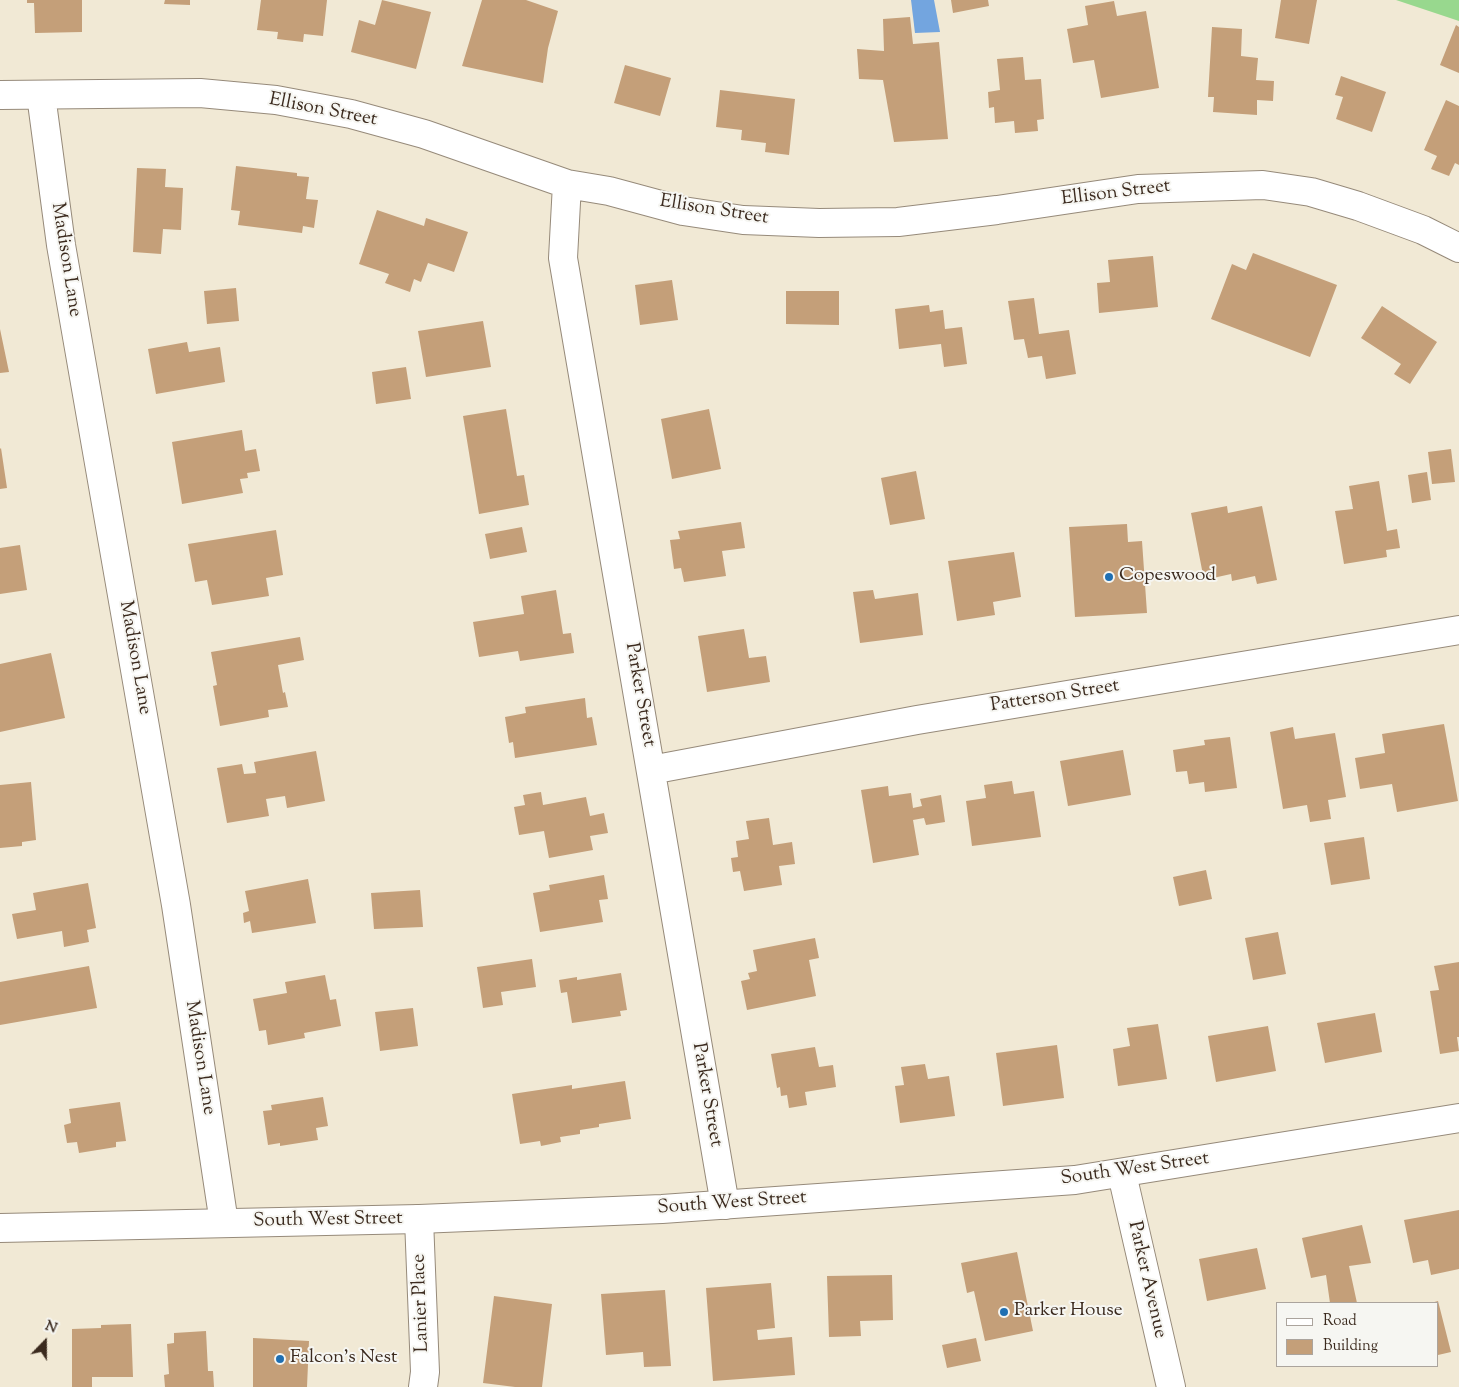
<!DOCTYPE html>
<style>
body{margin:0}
#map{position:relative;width:1459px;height:1387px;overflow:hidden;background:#f1e9d5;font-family:"Sorts Mill Goudy",serif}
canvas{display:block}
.legend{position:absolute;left:1276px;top:1302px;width:162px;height:65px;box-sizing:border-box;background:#f6f6f2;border:1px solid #aba49d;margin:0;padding:6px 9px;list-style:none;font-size:15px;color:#3b2a1e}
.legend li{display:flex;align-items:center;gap:10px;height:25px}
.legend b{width:25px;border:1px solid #aba49d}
.north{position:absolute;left:20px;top:1317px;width:50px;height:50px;-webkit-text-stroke:4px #f6f6f2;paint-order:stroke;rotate:22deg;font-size:14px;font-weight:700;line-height:20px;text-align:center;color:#3b2a1e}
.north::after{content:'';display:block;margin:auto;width:18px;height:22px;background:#3b2a1e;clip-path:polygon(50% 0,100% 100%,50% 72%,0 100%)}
</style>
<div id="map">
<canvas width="1459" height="1387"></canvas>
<ul class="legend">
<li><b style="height:6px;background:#fff"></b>Road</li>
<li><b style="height:14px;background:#c49f79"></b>Building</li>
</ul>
<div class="north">N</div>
</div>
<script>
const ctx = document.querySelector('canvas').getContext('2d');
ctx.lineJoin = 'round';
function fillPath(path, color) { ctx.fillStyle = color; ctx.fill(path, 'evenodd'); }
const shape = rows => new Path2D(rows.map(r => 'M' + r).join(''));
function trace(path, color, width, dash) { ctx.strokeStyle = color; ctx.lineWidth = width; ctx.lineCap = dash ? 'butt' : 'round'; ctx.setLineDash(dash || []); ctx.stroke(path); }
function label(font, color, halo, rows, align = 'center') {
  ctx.font = font + ' "Sorts Mill Goudy",serif'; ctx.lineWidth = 4; ctx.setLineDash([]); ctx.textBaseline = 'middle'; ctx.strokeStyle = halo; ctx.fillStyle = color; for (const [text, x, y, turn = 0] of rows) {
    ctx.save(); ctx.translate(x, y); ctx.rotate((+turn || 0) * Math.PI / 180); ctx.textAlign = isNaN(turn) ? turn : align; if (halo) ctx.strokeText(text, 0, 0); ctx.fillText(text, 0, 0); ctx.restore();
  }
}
fillPath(shape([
 [1396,0,1459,0,1459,21]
]), '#98d88e');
fillPath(shape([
 [911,0,934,0,940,32,915,33]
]), '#73a5df');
fillPath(shape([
 [27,0,82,0,82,32,35,33,34,3,27,3],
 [165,0,190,0,190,5,164,4],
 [261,0,327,0,323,36,304,34,303,42,277,39,278,32,257,30],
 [382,0,431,12,416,69,351,52,359,20,375,25],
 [482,0,526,0,558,11,548,48,543,83,462,66],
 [951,0,988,0,989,6,953,13],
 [1281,0,1317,0,1309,44,1275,38],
 [1114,1,1117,16,1146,11,1159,88,1101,98,1094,60,1073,63,1067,29,1088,25,1085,6],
 [910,17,913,44,939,42,948,139,894,142,883,80,859,79,857,49,884,51,883,19],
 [1456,25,1459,27,1459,73,1440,65],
 [1212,27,1242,29,1241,56,1258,58,1256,80,1274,81,1273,101,1257,100,1257,115,1213,112,1214,97,1208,97],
 [1023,57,1025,80,1041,79,1044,119,1037,120,1038,131,1015,133,1014,121,995,123,994,107,989,108,988,92,1000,90,997,59],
 [625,65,671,78,660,116,614,103],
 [1341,76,1386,92,1372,132,1336,119,1343,97,1335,95],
 [720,90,795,99,789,155,765,152,766,143,741,140,742,130,716,127],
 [1446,100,1459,106,1459,165,1455,163,1449,176,1431,169,1437,156,1424,150],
 [236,166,297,173,297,176,309,177,306,199,318,200,314,228,303,226,302,233,238,225,240,211,231,210],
 [137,168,166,169,165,187,183,188,181,230,163,229,161,254,133,252],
 [377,210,424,226,426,218,468,232,454,272,428,263,421,282,414,279,410,292,385,283,389,274,359,264],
 [1253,253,1337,285,1310,357,1211,319,1232,264,1246,270],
 [1153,256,1158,307,1099,313,1097,283,1110,282,1108,260],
 [672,280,678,320,640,325,635,285],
 [236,288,239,321,207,324,204,291],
 [786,291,839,291,839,325,786,324],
 [1034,298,1039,334,1069,330,1076,374,1046,379,1042,356,1028,358,1024,339,1014,340,1008,301],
 [929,305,930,312,943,310,945,329,962,327,967,364,944,367,941,344,899,349,895,309],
 [1382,306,1437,342,1410,384,1394,374,1401,364,1361,338],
 [483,321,491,367,426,377,418,331],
 [0,329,9,372,0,373],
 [187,342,189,352,220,347,225,382,156,394,148,349],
 [406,367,411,399,376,404,372,372],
 [506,409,517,476,524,475,529,505,479,514,463,416],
 [709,409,721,469,672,479,661,419],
 [242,430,245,451,256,449,260,471,247,473,248,478,240,479,243,493,182,504,172,442],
 [1,448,7,488,0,489,0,449],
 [1451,449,1455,482,1432,484,1428,452],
 [916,471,925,519,890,525,881,478],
 [1427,472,1431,500,1412,503,1408,475],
 [1379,481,1387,531,1397,529,1400,548,1386,550,1387,557,1344,564,1335,511,1353,509,1349,486],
 [1227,506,1228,513,1262,506,1277,580,1257,584,1255,576,1232,581,1231,574,1204,580,1191,513],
 [741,522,745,548,722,551,726,576,684,582,681,568,674,569,670,540,680,539,678,531],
 [1127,524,1128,542,1142,541,1147,613,1075,617,1069,527],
 [522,527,527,552,490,559,485,534],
 [276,530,283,575,266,578,269,596,212,605,207,580,195,582,188,544],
 [20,545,27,590,0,594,0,548],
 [1014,552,1021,597,993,602,995,615,957,621,948,561],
 [556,590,563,634,571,633,574,653,520,661,518,651,479,657,473,622,524,614,521,596],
 [873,590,875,599,918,593,923,635,860,643,853,592],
 [744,629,749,658,766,656,770,682,707,692,698,636],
 [300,637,304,660,278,665,283,693,285,692,288,707,268,710,269,717,220,726,213,686,217,685,211,652],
 [51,653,65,718,0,732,0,664],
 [585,698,587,718,592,717,597,745,515,758,513,742,509,743,505,717,526,713,525,707],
 [1444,724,1458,801,1397,812,1392,784,1360,789,1355,758,1385,753,1382,734],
 [1293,727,1295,739,1335,733,1346,797,1328,800,1331,819,1310,822,1307,805,1283,809,1270,732],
 [1230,737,1237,788,1205,792,1204,782,1189,784,1187,771,1176,772,1173,750,1205,745,1204,740],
 [1123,750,1131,795,1068,806,1060,761],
 [316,751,325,801,287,808,285,796,266,799,269,816,227,823,217,768,242,764,244,774,256,773,254,762],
 [1012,781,1014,794,1034,791,1041,837,972,846,966,801,986,798,984,785],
 [31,782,36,840,22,842,22,846,0,848,0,785],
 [888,786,889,796,911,793,913,808,922,806,920,799,941,795,945,822,926,825,924,818,913,820,919,855,873,863,861,790],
 [541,792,543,805,586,797,590,816,604,813,608,833,590,836,593,850,549,858,544,831,519,835,514,807,525,805,523,795],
 [769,818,773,845,792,842,795,864,779,866,782,885,744,891,740,871,733,872,731,858,738,857,736,841,749,839,746,821],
 [1364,837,1370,879,1331,885,1324,843],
 [1206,870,1212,899,1179,906,1173,877],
 [604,875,608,899,599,900,603,922,540,932,533,893,550,890,549,885],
 [308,879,316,923,252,933,250,921,244,923,243,913,249,911,245,891],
 [88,883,96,928,87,930,89,942,64,947,62,931,17,939,12,914,36,910,33,893],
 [420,890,423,927,374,929,371,893],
 [1278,932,1286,974,1253,980,1245,938],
 [815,938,819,958,809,960,816,996,747,1010,741,981,750,979,748,973,757,971,753,950],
 [532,959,536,987,501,992,503,1005,483,1008,477,967],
 [1459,962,1459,1037,1457,1037,1459,1051,1440,1054,1430,991,1439,990,1434,966],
 [89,966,97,1008,0,1025,0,982],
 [621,973,627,1010,620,1011,621,1016,572,1023,567,992,561,993,559,980,577,977,577,980],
 [325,975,330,1000,336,999,341,1026,304,1033,305,1038,268,1045,266,1030,259,1031,253,999,287,993,285,982],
 [413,1008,418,1046,380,1051,375,1012],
 [1375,1013,1382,1052,1325,1063,1317,1023],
 [1158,1024,1167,1079,1118,1086,1113,1049,1130,1046,1127,1028],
 [1268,1026,1276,1071,1216,1082,1208,1036],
 [1057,1045,1064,1098,1003,1106,996,1053],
 [815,1047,819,1067,833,1065,836,1087,805,1092,807,1105,789,1108,787,1095,781,1096,780,1087,777,1088,771,1054],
 [925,1064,928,1079,949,1076,955,1116,900,1123,895,1086,904,1085,901,1067],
 [625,1081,631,1119,599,1124,599,1127,580,1130,580,1134,560,1137,561,1142,541,1146,540,1141,520,1144,512,1094,572,1085,572,1089],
 [323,1097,328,1126,316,1128,318,1140,280,1146,280,1143,268,1145,263,1111,272,1110,271,1105],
 [120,1102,126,1141,116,1142,116,1147,79,1153,77,1142,67,1143,64,1125,71,1123,69,1109],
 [1459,1210,1459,1269,1431,1275,1428,1260,1413,1263,1404,1220],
 [1362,1225,1371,1263,1349,1266,1357,1303,1330,1303,1326,1275,1311,1278,1302,1238],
 [1257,1248,1266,1289,1207,1301,1199,1259],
 [1017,1252,1033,1331,985,1341,974,1291,967,1293,961,1263],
 [892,1275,893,1320,860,1321,861,1336,829,1337,827,1276],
 [771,1283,775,1328,757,1330,758,1340,792,1337,795,1375,713,1381,706,1288],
 [665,1290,671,1366,644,1367,643,1352,606,1355,601,1294],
 [494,1296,552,1304,542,1387,515,1387,483,1383],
 [1438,1301,1451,1352,1438,1355,1438,1303,1431,1303],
 [131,1324,133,1377,92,1377,92,1387,72,1387,72,1329,101,1328,101,1325],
 [206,1331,208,1371,213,1371,214,1387,165,1387,164,1375,169,1374,167,1344,174,1343,174,1333],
 [253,1338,309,1341,307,1387,253,1387],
 [976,1338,981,1361,947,1368,942,1345]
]), '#c49f79');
const street = shape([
 [0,95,200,93,276,100,351,114,424,134,567,184,609,191,683,211,743,220,819,223,898,222,997,210,1138,189,1263,185,1311,192,1358,206,1423,230,1459,248],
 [41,95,61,245,176,905,224,1223],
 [567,184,563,258,725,1205],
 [651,770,917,720,1459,630],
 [1122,1174,1171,1387],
 [419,1219,425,1372,423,1387]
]);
const secondary = shape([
 [0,1228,419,1219,662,1209,1075,1180,1459,1118]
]);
trace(street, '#968a7a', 30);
trace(secondary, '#968a7a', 30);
trace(street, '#fff', 28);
trace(secondary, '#fff', 28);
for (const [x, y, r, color] of [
 [1109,577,5,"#1f6fb2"],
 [1004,1312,5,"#1f6fb2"],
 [280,1359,5,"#1f6fb2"]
]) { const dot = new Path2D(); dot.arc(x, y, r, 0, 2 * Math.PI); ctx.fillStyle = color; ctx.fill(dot); trace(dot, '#f6f6f2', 2); }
label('19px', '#3b2a1e', '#f6f6f2', [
 ["Ellison Street",323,111,11],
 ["Ellison Street",1116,194,-7],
 ["Ellison Street",714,211,9],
 ["Madison Lane",65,260,81],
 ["Madison Lane",134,658,80],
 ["Parker Street",639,695,80],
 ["Patterson Street",1055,697,-9],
 ["Madison Lane",199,1058,81],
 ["Parker Street",706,1095,80],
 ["South West Street",1135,1170,-8],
 ["South West Street",732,1204,-4],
 ["South West Street",328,1221,-1],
 ["Parker Avenue",1146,1280,77],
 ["Lanier Place",422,1303,-92]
]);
label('19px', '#3b2a1e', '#f6f6f2', [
 ["Copeswood",1119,577],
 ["Parker House",1014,1312],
 ["Falcon's Nest",290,1359]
], 'left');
</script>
